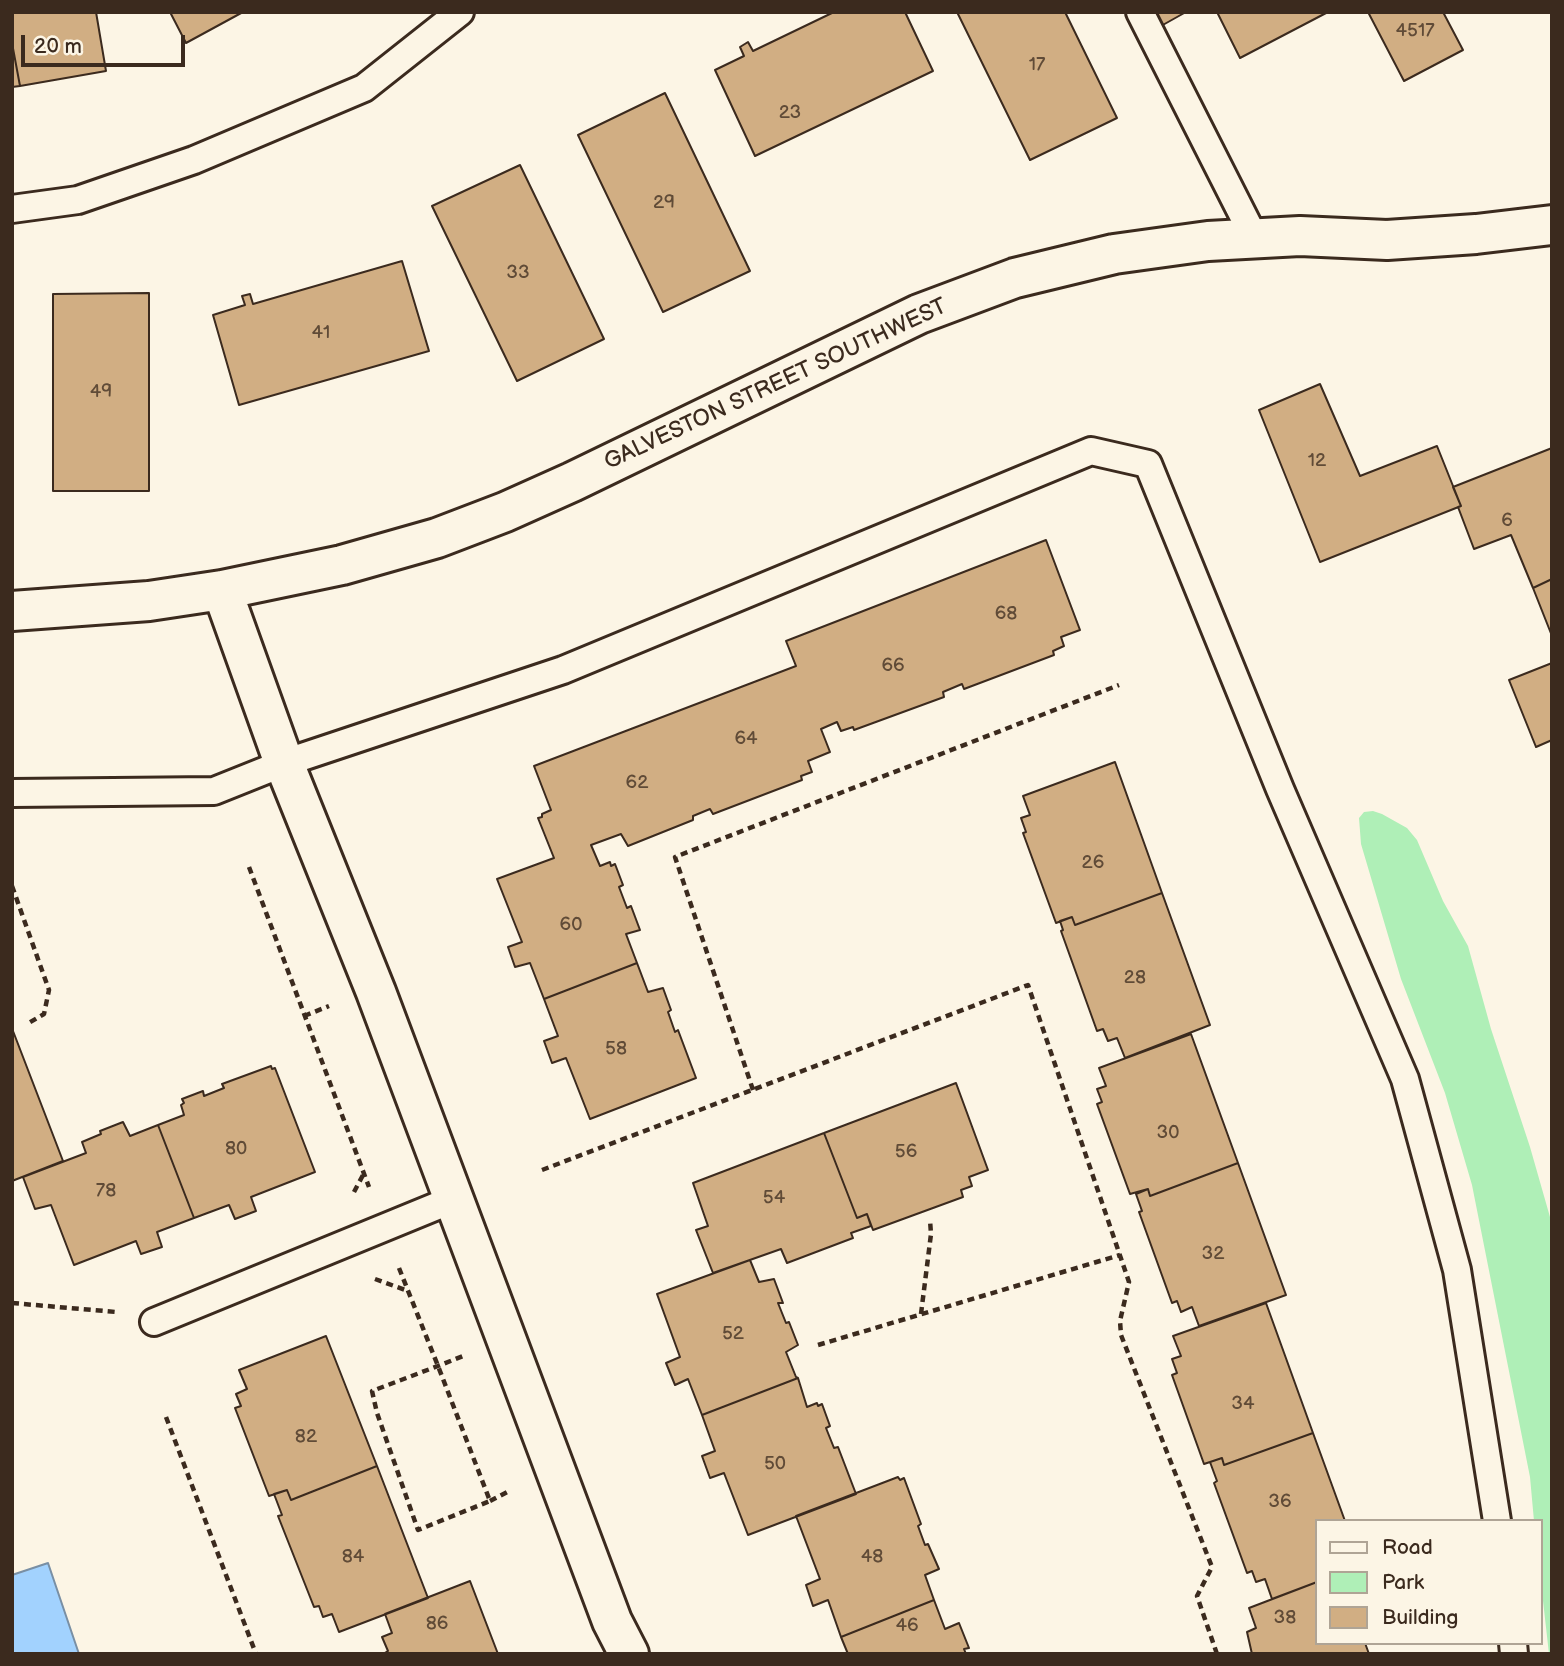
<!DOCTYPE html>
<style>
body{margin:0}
#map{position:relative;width:1564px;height:1666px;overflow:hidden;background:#fcf5e5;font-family:"Balsamiq Sans",sans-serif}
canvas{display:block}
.frame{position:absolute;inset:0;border:14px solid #3b2a1e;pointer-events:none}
.legend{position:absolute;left:1315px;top:1519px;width:228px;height:126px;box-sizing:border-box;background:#fcf5e5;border:2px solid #afa495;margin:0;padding:9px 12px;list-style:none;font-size:21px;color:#3b2a1e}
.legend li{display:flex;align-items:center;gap:14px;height:35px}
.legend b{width:35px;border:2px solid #afa495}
.scale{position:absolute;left:21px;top:35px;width:164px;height:32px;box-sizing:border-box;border:4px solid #3b2a1e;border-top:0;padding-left:9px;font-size:21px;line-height:24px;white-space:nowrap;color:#3b2a1e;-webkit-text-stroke:5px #fcf5e5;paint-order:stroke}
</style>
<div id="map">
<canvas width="1564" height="1666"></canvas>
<div class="frame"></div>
<ul class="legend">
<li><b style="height:9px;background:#fcf5e5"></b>Road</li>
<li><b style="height:19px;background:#afefb7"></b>Park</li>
<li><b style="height:19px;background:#d1ae83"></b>Building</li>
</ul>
<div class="scale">20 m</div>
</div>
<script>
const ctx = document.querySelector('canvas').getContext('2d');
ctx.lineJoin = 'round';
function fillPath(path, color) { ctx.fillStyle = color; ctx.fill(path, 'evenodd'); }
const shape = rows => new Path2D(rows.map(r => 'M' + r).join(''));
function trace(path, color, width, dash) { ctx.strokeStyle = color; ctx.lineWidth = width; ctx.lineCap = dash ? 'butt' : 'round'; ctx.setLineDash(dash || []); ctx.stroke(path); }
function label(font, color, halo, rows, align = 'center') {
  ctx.font = font + ' "Balsamiq Sans",sans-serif'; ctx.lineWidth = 5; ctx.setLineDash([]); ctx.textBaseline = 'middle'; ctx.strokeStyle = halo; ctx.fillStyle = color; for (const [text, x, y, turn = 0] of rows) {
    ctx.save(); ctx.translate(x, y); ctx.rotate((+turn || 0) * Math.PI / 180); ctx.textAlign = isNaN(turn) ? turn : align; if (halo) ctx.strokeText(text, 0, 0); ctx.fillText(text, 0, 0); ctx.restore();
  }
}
fillPath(shape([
 [1373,811,1382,814,1407,828,1417,840,1443,901,1468,946,1491,1029,1530,1147,1552,1224,1552,1654,1549,1654,1541,1583,1541,1521,1534,1521,1530,1477,1472,1185,1445,1093,1401,979,1361,844,1359,818,1364,812]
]), '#afefb7');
const water = shape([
 [48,1563,79,1654,12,1654,12,1575,48,1563]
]);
fillPath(water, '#a2d2fe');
trace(water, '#798fa4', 2);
const building = shape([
 [12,12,96,12,106,71,20,86,12,43,12,12],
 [170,12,243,12,186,43,170,12],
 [834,12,905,12,933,71,755,156,715,70,744,56,740,47,748,42,753,51,834,12],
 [957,12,1065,12,1117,118,1030,160,957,12],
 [1154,12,1186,12,1161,26,1154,12],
 [1217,12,1328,12,1240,58,1217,12],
 [1368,12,1443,12,1463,50,1404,81,1368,12],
 [12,43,20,86,12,87,12,43],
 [665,93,750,271,663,312,578,135,665,93],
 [520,165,604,339,517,381,432,206,520,165],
 [402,261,429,351,239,405,213,315,245,305,242,296,250,294,253,304,402,261],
 [149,293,149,491,53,491,53,294,149,293],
 [1320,384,1360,476,1437,446,1461,506,1320,562,1259,410,1320,384],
 [1552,448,1552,579,1533,588,1511,535,1474,549,1458,507,1461,506,1453,487,1552,448],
 [1046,540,1080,630,1061,637,1064,646,1053,651,1054,655,964,689,962,684,943,692,944,697,854,730,853,727,841,731,837,722,821,729,830,752,808,761,812,772,801,776,802,780,713,814,710,809,693,816,693,820,628,846,621,834,591,845,600,866,610,862,611,866,615,864,623,885,619,887,627,908,631,906,640,930,626,934,637,963,544,999,530,963,515,967,508,947,522,942,497,879,554,858,538,818,542,817,542,814,551,810,534,766,796,666,786,641,1046,540],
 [1552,579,1552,636,1533,588,1552,579],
 [1552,663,1552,740,1536,747,1509,680,1552,663],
 [1115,762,1162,893,1075,925,1072,917,1056,923,1023,833,1026,832,1021,818,1030,815,1023,796,1115,762],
 [1162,893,1210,1025,1125,1058,1117,1038,1108,1041,1103,1029,1097,1031,1061,931,1063,930,1060,921,1072,917,1075,925,1162,893],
 [637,963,648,992,663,988,671,1010,668,1012,675,1032,678,1030,696,1078,590,1119,566,1058,552,1063,544,1041,558,1036,544,999,637,963],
 [13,1031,63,1161,12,1181,12,1032,13,1031],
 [1191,1034,1238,1163,1150,1196,1148,1189,1130,1194,1097,1104,1102,1102,1097,1089,1106,1086,1099,1068,1191,1034],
 [271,1066,272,1069,275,1068,315,1172,251,1197,256,1211,235,1219,229,1205,194,1218,158,1125,184,1115,181,1105,184,1103,182,1099,203,1091,204,1096,224,1088,222,1084,271,1066],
 [956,1083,988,1170,969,1177,972,1186,961,1190,963,1197,873,1230,867,1214,857,1218,824,1133,956,1083],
 [123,1122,130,1136,158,1125,194,1218,157,1232,162,1247,141,1254,136,1241,74,1265,51,1205,35,1209,23,1177,86,1153,82,1142,101,1134,100,1131,123,1122],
 [824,1133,857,1218,867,1214,871,1226,851,1233,853,1238,787,1263,781,1249,713,1273,696,1230,708,1226,693,1183,824,1133],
 [1238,1163,1286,1295,1199,1326,1192,1307,1181,1312,1177,1301,1172,1303,1139,1212,1142,1211,1136,1194,1148,1189,1150,1196,1238,1163],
 [750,1260,759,1282,774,1279,783,1303,778,1303,786,1323,789,1322,798,1345,786,1352,796,1377,798,1378,702,1415,688,1379,675,1385,666,1363,680,1357,657,1294,750,1260],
 [1266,1303,1313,1433,1224,1465,1222,1458,1204,1464,1172,1375,1177,1373,1172,1359,1181,1356,1173,1336,1266,1303],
 [326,1336,377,1466,291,1500,287,1490,269,1496,235,1408,241,1406,236,1394,247,1389,239,1370,326,1336],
 [798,1378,807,1407,817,1403,818,1406,822,1404,830,1426,826,1428,834,1448,838,1447,856,1494,748,1535,724,1473,710,1478,702,1456,715,1451,702,1415,798,1378],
 [1313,1433,1345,1521,1317,1521,1317,1582,1272,1599,1265,1579,1256,1582,1252,1571,1247,1573,1214,1483,1217,1481,1210,1462,1222,1458,1224,1465,1313,1433],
 [377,1466,428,1598,339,1632,332,1614,323,1617,319,1606,314,1607,278,1516,282,1515,274,1494,287,1490,291,1500,377,1466],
 [898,1477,900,1480,904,1478,921,1524,918,1526,925,1545,928,1544,939,1569,925,1575,934,1600,841,1637,828,1600,813,1606,806,1585,820,1579,796,1516,898,1477],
 [470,1581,498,1654,383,1654,388,1651,382,1637,392,1633,385,1614,470,1581],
 [1317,1582,1317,1643,1365,1643,1369,1654,1252,1654,1247,1632,1256,1628,1249,1608,1317,1582],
 [934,1600,945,1629,959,1623,969,1648,964,1649,966,1654,848,1654,841,1637,934,1600]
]);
fillPath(building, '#d1ae83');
trace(building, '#3b2a1e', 2);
const lane = shape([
 [1140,12,1254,237],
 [12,209,78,200,194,160,364,88,460,12],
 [12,793,214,791,284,763,563,670,1091,451,1148,464,1280,789,1405,1079,1457,1270,1497,1521],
 [154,1322,454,1199],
 [1513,1643,1514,1654]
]);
const street = shape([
 [222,590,284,763,376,992,612,1621,629,1654],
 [12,611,149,601,222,590,342,565,437,538,505,512,572,482,919,314,1015,278,1114,254,1208,241,1300,236,1387,240,1476,234,1552,225]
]);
trace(lane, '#3b2a1e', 32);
trace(street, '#3b2a1e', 44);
trace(shape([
 [249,867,369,1187],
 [12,886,49,990,44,1014,27,1024],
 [304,1016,329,1006],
 [753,1090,675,857,1119,685],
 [542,1170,1028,985,1129,1282,1120,1321,1121,1335,1212,1567,1197,1596,1217,1654],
 [354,1192,363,1175],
 [399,1268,438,1366,490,1501,418,1530,377,1413,372,1391,438,1366,463,1356],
 [375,1279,408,1291],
 [12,1303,116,1312],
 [921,1314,931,1234,930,1220],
 [818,1345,1120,1255],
 [166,1417,256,1654],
 [490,1501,511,1490]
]), '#3b2a1e', 4.5, [7, 5]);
trace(lane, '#fcf5e5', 26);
trace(street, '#fcf5e5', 38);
label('19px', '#604b37', null, [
 ["4517",1415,31],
 ["17",1037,65],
 ["23",790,113],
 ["29",664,203],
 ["33",518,273],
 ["41",321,333],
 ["49",101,392],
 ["12",1317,461],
 ["6",1507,521],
 ["68",1006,614],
 ["66",893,666],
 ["64",746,739],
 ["62",637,783],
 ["26",1093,863],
 ["60",571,925],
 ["28",1135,978],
 ["58",616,1049],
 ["30",1168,1133],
 ["80",236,1149],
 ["56",906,1152],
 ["78",106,1191],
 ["54",774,1198],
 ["32",1213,1254],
 ["52",733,1334],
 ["34",1243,1404],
 ["82",306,1437],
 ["50",775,1464],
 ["36",1280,1502],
 ["84",353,1557],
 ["48",872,1557],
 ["38",1285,1618],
 ["86",437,1624],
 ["46",907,1626]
]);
label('23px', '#3b2a1e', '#fcf5e5', [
 ["GALVESTON STREET SOUTHWEST",776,385,-25]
]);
</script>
